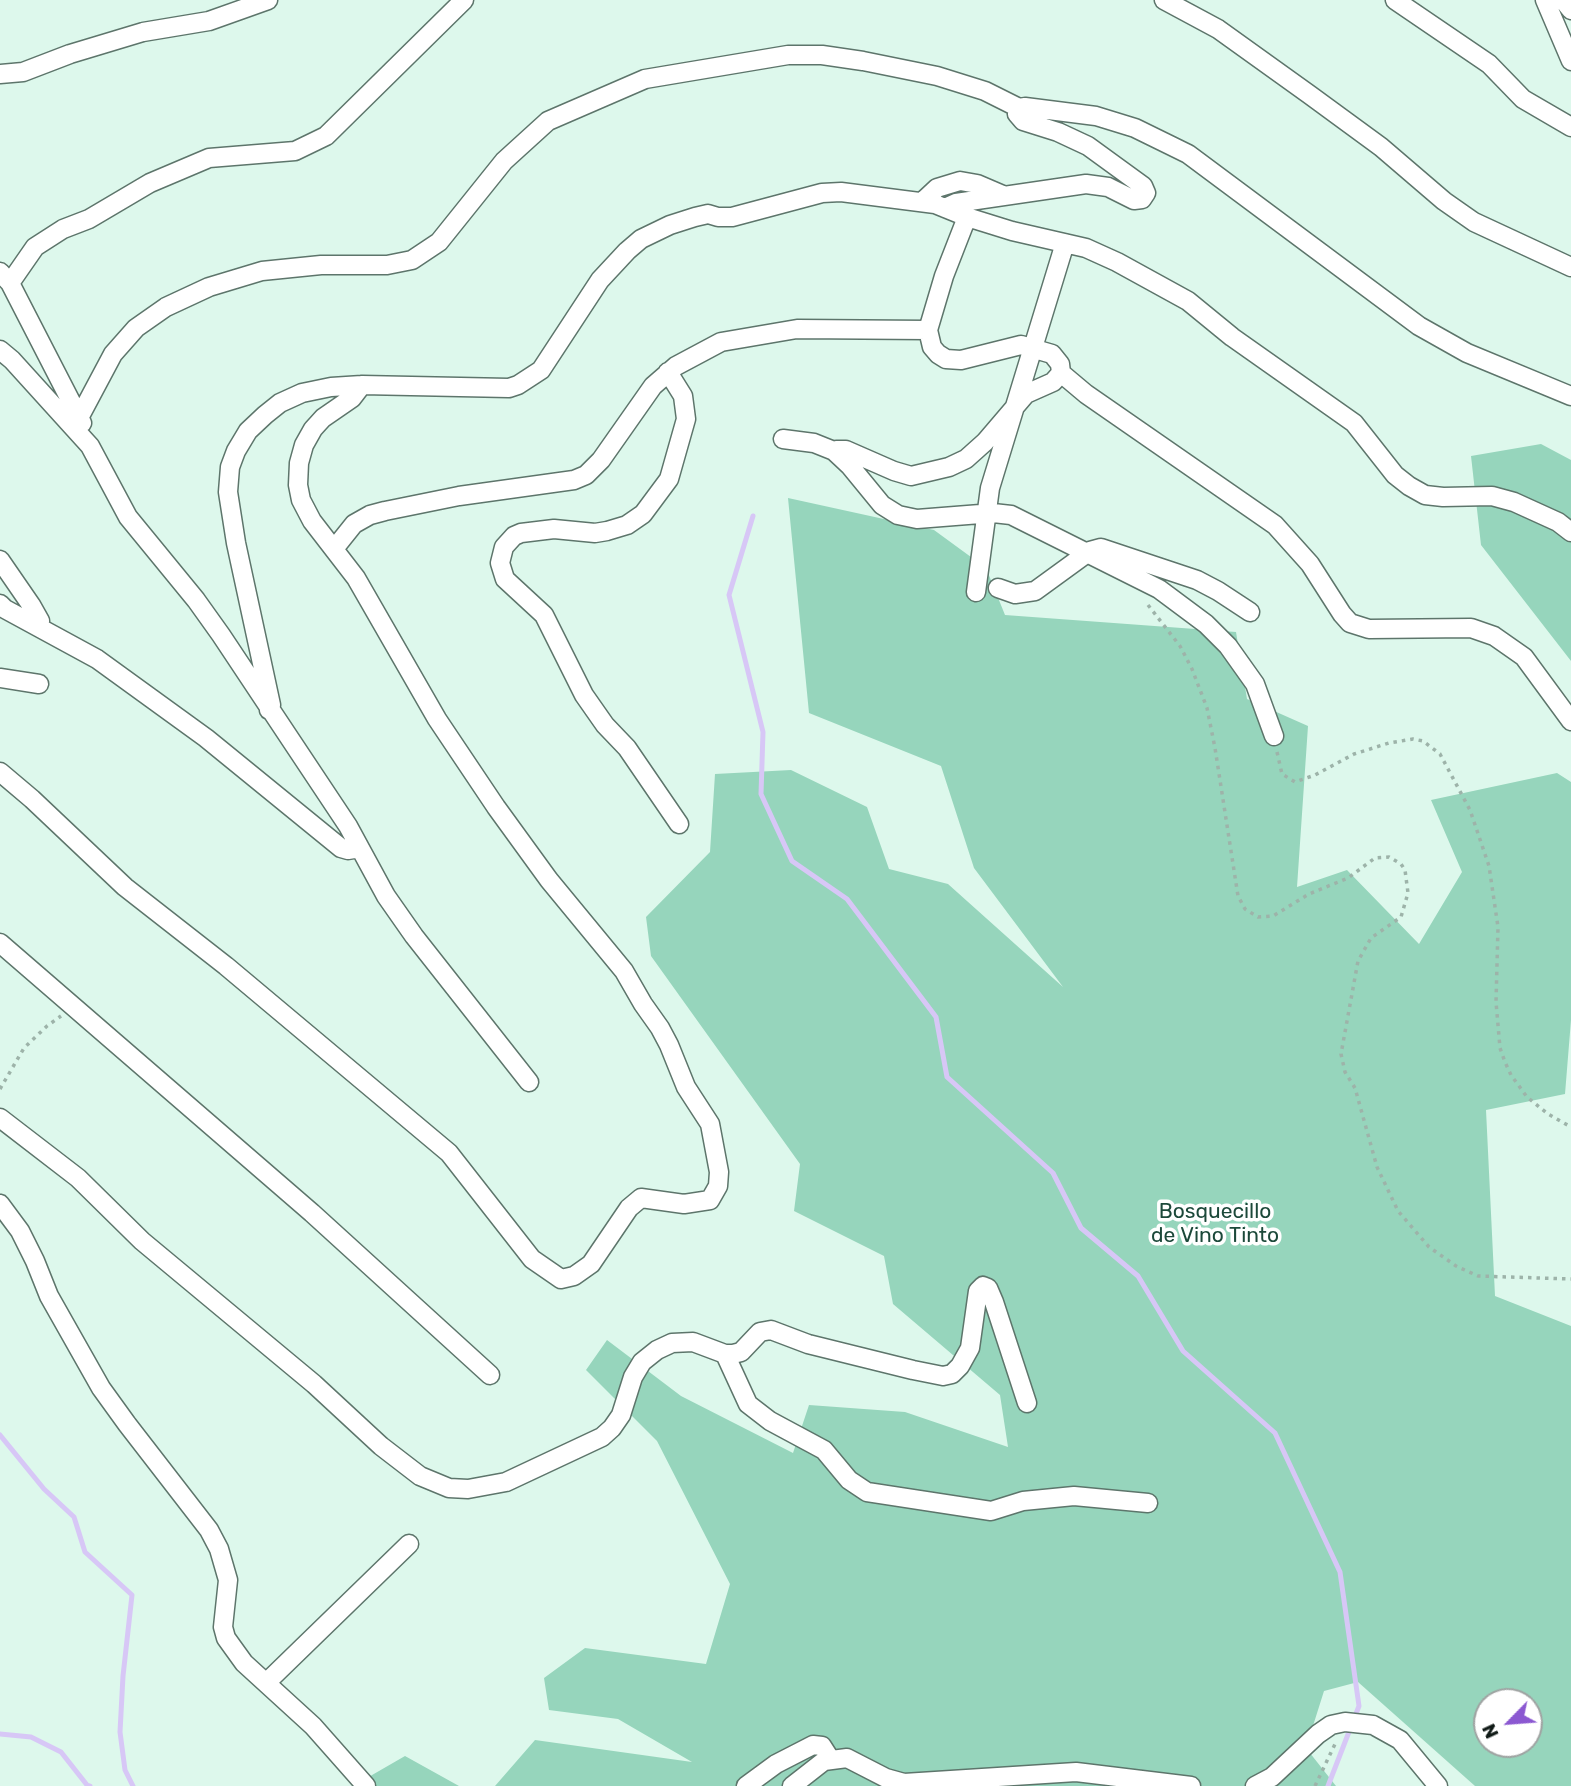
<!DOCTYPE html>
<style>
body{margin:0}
#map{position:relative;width:1571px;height:1786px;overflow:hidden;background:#ddf8ec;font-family:Rubik,sans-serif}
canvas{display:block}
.north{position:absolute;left:1473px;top:1688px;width:70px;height:70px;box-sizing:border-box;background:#fff;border:2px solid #9fa3a2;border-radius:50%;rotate:245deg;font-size:19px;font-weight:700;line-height:28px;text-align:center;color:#101a16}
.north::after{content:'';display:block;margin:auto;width:24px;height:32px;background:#8b58d1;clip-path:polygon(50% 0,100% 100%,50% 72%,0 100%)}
</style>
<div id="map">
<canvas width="1571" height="1786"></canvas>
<div class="north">N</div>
</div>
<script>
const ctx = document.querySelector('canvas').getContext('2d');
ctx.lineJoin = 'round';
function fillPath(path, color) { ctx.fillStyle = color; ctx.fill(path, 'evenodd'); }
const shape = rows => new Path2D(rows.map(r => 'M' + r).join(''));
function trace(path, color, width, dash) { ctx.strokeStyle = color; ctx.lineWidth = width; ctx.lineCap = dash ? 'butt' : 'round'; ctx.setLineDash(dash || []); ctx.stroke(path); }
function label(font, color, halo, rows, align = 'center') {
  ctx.font = font + ' Rubik,sans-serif'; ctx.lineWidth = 7; ctx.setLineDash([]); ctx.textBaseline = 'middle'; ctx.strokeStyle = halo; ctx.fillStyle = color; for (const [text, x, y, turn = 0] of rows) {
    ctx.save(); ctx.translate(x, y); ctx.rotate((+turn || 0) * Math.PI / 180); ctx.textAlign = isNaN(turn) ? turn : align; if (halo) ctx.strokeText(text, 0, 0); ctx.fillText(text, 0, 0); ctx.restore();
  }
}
fillPath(shape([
 [1541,444,1571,460,1571,661,1481,545,1471,456],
 [788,498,934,530,986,568,1005,615,1236,632,1247,699,1308,726,1297,887,1347,870,1419,944,1462,872,1431,800,1557,773,1571,782,1571,1020,1565,1094,1486,1110,1495,1296,1571,1326,1571,1786,1475,1786,1358,1682,1324,1691,1306,1748,1336,1786,495,1786,535,1740,692,1762,618,1719,549,1710,544,1678,585,1648,706,1664,730,1584,657,1441,586,1370,607,1340,681,1396,793,1453,809,1405,905,1412,1008,1447,1000,1395,893,1304,884,1256,794,1211,800,1164,651,956,646,917,710,852,715,774,791,770,867,807,889,869,948,884,1063,987,974,868,941,766,809,713],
 [1487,1702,1529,1702,1529,1744,1487,1744],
 [405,1756,459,1786,353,1786]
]), '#96d5bc');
trace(shape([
 [753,516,729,595,763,732,761,794,792,861,847,899,936,1017,947,1077,1053,1173,1081,1228,1138,1276,1183,1351,1275,1433,1340,1572,1359,1706,1328,1786],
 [0,1435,44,1489,74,1517,85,1552,132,1595,123,1676,120,1732,125,1770,133,1786],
 [0,1734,31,1737,61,1752,87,1785,90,1786]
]), '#d7c7f6', 5);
const minor = shape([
 [1164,0,1218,29,1310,95,1381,147,1444,201,1474,222,1571,267],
 [1395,0,1489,64,1523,99,1571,127],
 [1545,0,1571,61],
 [1563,0,1571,10],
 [0,74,23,72,70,54,143,32,209,21,268,0],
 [922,202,937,188,960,181,977,184,1005,196],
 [945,208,956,203,1086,184,1108,187,1134,200,1142,199,1146,193,1143,186,1088,146,1058,132,1023,121,1017,114,1019,108,1025,107,1096,116,1135,128,1188,154,1419,326,1467,353,1571,396],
 [967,217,944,276,928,330,932,347,938,354,946,359,961,360,1021,345,1052,354,1060,364,1061,373,1086,394,1275,525,1310,564,1342,614,1350,623,1369,629,1471,628,1494,636,1524,657,1571,721],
 [0,272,10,283,82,423],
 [10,283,35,247,63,229,89,219,150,183,209,158,295,151,326,136,464,0],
 [0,350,12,360,90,446,128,517,196,600,221,635,348,826,386,896,414,936,529,1082],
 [668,372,683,396,686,419,669,479,643,514,627,525,607,531,595,533,554,529,521,533,514,536,504,547,500,563,505,579,544,615,584,695,605,725,627,748,679,824],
 [80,416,113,354,136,328,166,307,209,287,262,271,321,265,387,265,412,260,439,242,504,161,548,121,645,79,788,55,822,55,863,61,937,76,985,91,1019,108],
 [783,439,814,443,834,451,850,466,882,505,898,515,917,519,993,513,1011,515,1159,589,1206,624,1228,646,1255,684,1274,736],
 [836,450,846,450,894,471,911,476,949,467,966,459,985,442,1026,394,1053,382,1061,373],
 [334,549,354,524,370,515,385,511,459,496,574,480,586,475,601,460,653,386,676,366,721,342,797,329,928,330],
 [0,560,31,605,40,621,39,626],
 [998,588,1015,594,1035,591,1090,551,1101,548,1197,580,1218,591,1250,612],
 [976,592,990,488,1065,243],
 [0,604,5,609,97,659,206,738,341,848,348,850,360,848],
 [0,678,39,684],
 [269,710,271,705,236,543,228,492,230,467,236,451,248,431,265,415,280,403,302,393,331,387,362,385,509,388,518,385,541,370,600,280,627,251,641,239,670,225,695,217,708,214,718,217,732,217,822,193,841,192,935,204,967,217,1012,231,1086,248,1117,262,1188,301,1232,337,1354,423,1395,475,1409,486,1425,495,1443,497,1492,496,1514,502,1558,522,1571,532],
 [0,772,32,799,125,887,226,966,449,1153,532,1259,561,1279,574,1276,591,1264,629,1208,641,1198,684,1204,710,1200,718,1186,719,1172,710,1124,686,1087,669,1045,660,1028,643,1004,624,971,549,880,496,807,437,719,356,578,312,521,301,500,298,485,299,463,304,445,313,429,323,418,352,398,362,385],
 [0,943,312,1213,490,1375],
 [0,1118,78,1178,142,1241,314,1384,381,1446,420,1476,449,1488,468,1489,506,1482,602,1437,612,1428,621,1415,633,1377,642,1362,657,1350,672,1343,693,1342,725,1354,733,1354,741,1352,760,1332,771,1330,808,1344,913,1370,943,1376,952,1374,960,1366,970,1348,978,1291,983,1286,988,1288,994,1302,1027,1403],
 [0,1204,20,1231,35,1261,49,1296,101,1388,127,1424,209,1530,219,1549,228,1580,223,1627,226,1638,244,1663,313,1726,366,1786],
 [725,1354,748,1404,770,1421,824,1450,849,1480,867,1492,991,1511,1023,1501,1074,1496,1148,1503],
 [267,1682,409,1544],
 [746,1786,776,1764,813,1745,822,1746,831,1760],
 [792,1786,824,1761,847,1758,886,1778,904,1783,1076,1772,1191,1786],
 [1255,1786,1272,1777,1318,1734,1331,1725,1345,1722,1373,1725,1400,1740,1438,1786]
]);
trace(minor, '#5d756b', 21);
trace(shape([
 [1148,605,1180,646,1192,669,1207,708,1215,748,1238,896,1245,909,1258,917,1273,916,1309,894,1348,878,1375,858,1389,857,1401,864,1405,870,1408,893,1401,917,1371,938,1358,961,1341,1054,1345,1072,1355,1088,1377,1167,1398,1211,1429,1247,1456,1266,1478,1276,1571,1279],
 [1277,752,1282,774,1295,782,1315,775,1354,754,1389,743,1413,739,1423,741,1440,754,1470,810,1489,866,1498,927,1496,1002,1500,1048,1505,1062,1511,1075,1527,1097,1548,1114,1571,1127],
 [0,1089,24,1048,47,1026,61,1016],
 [1315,1786,1335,1744]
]), '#9db3a9', 3.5, [3.5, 5]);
trace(minor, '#fff', 18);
label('21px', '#1c493a', '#fff', [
 ["Bosquecillo",1215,1212],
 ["de Vino Tinto",1215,1236]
]);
</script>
